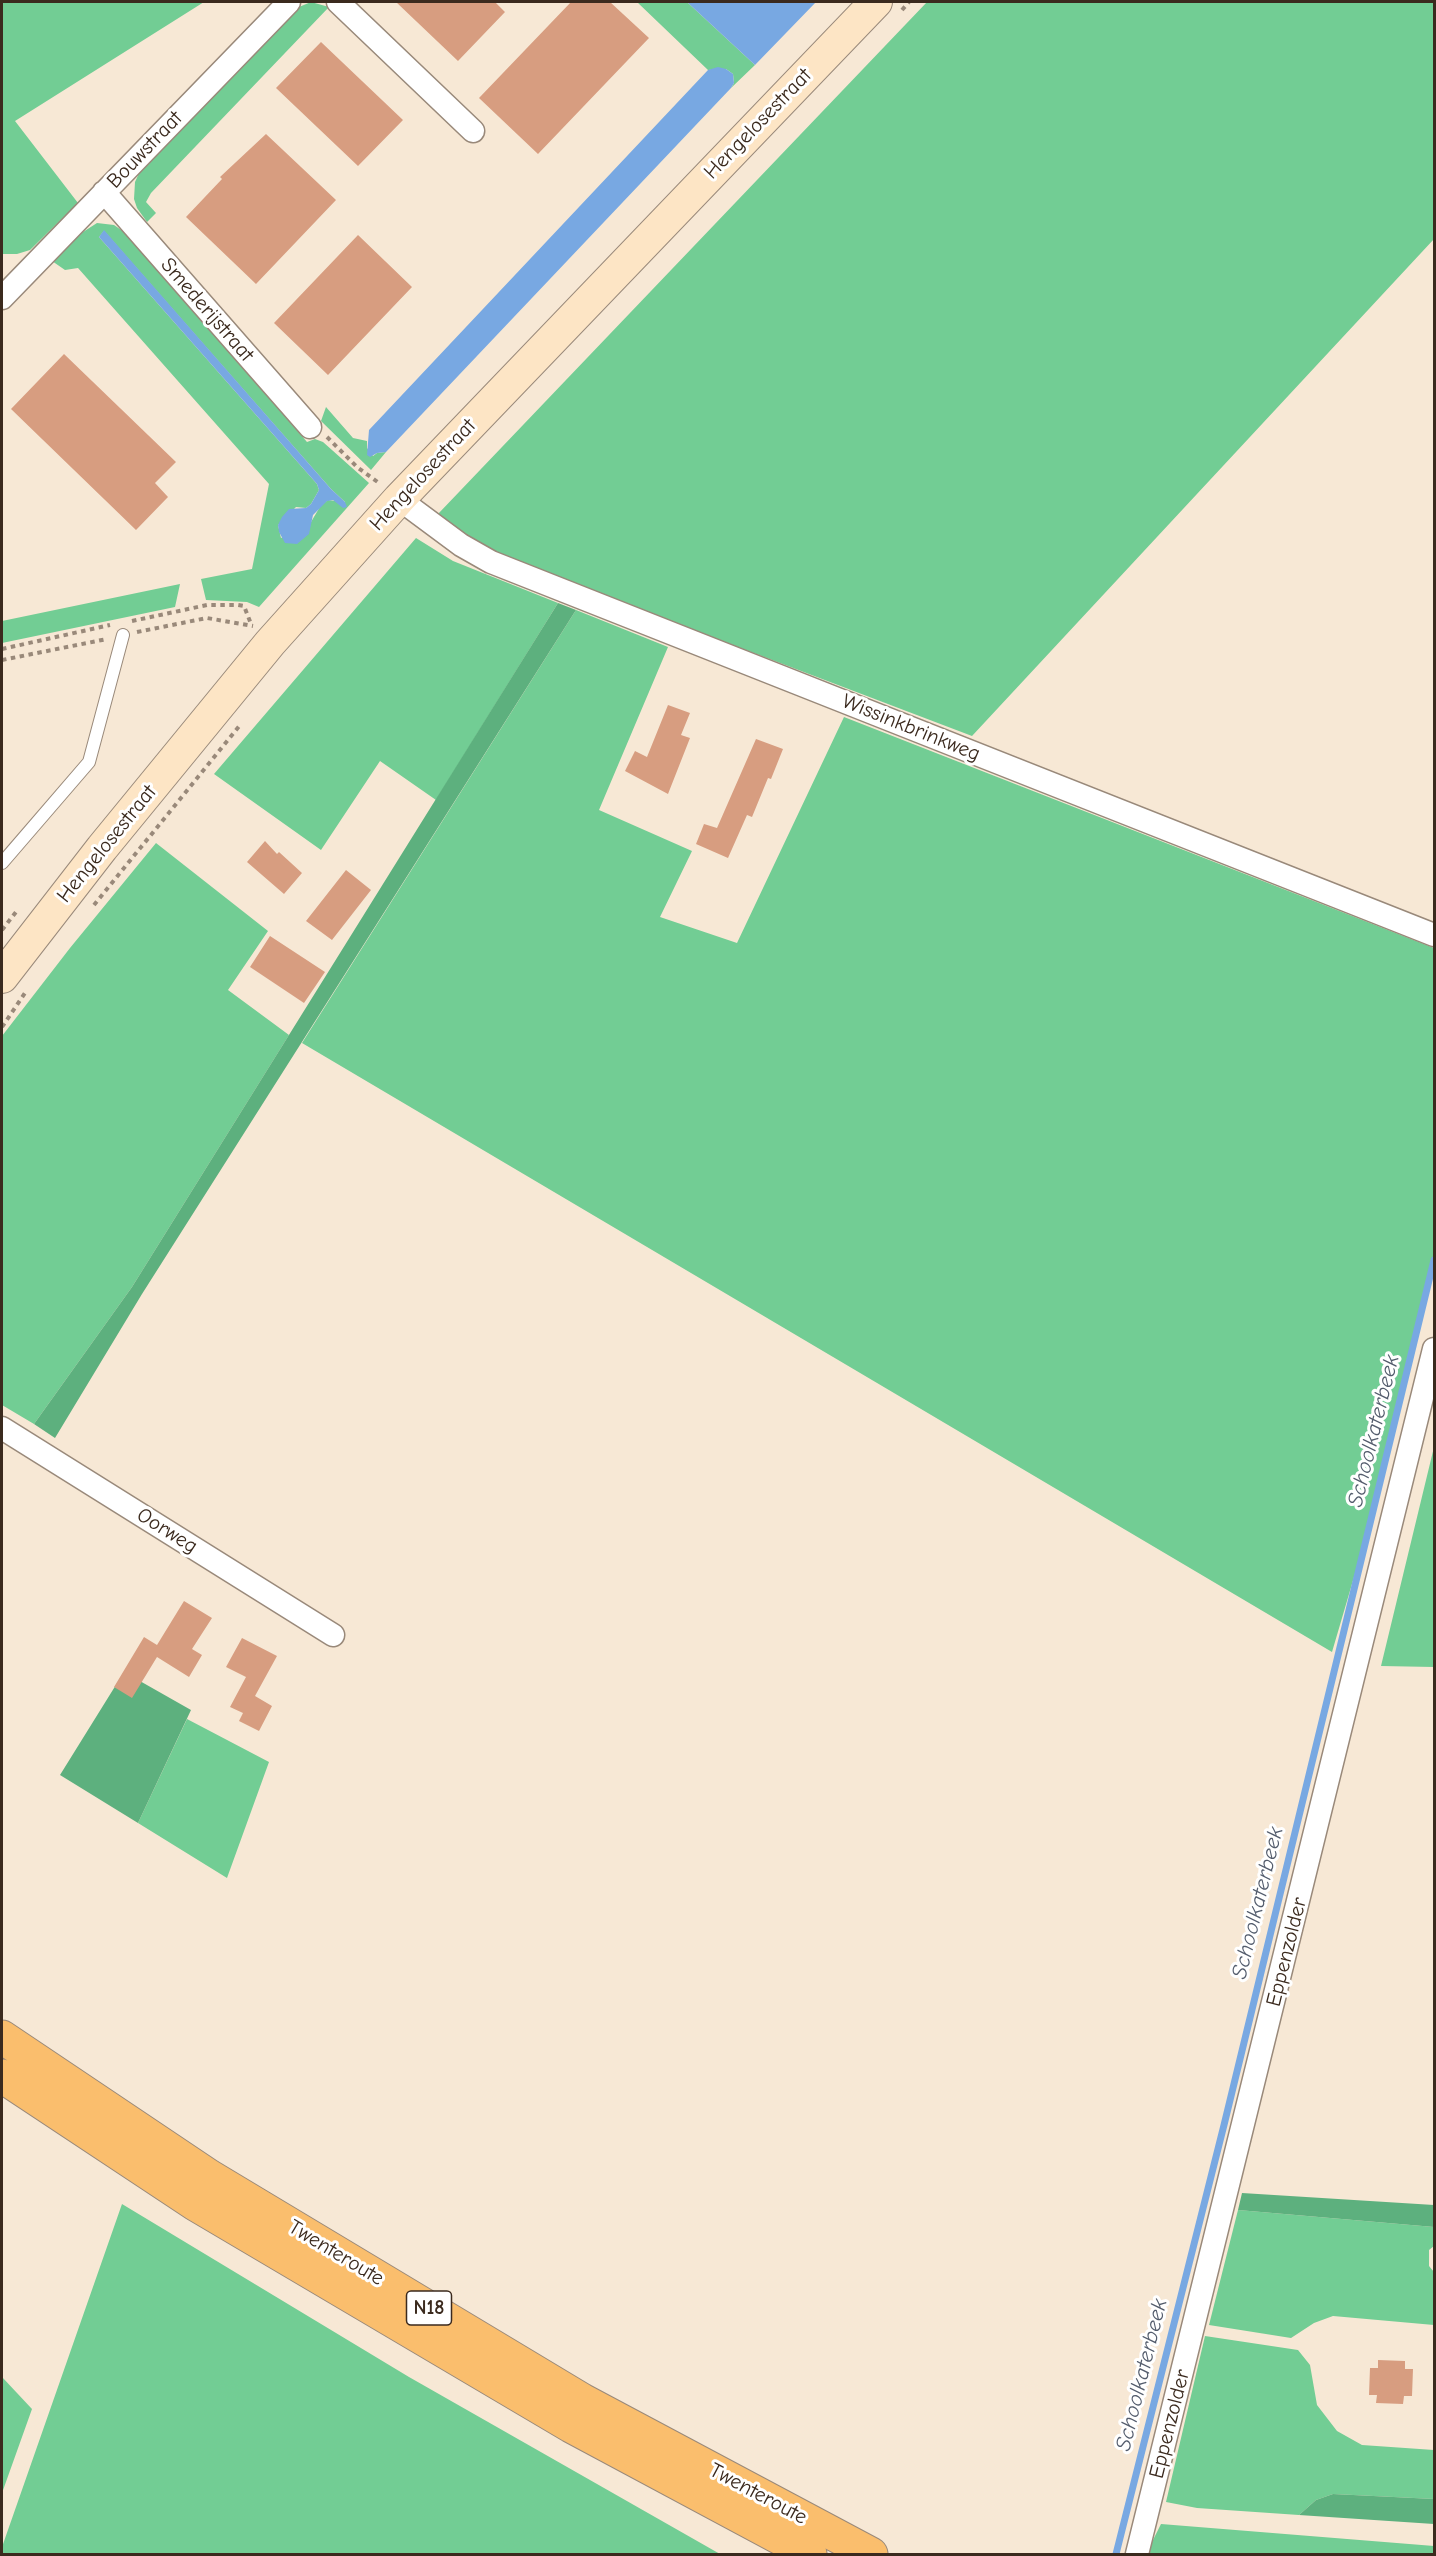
<!DOCTYPE html>
<style>
body{margin:0}
#map{position:relative;width:1436px;height:2556px;overflow:hidden;background:#f7e8d5;font-family:"Comic Neue",sans-serif}
canvas{display:block}
.frame{position:absolute;inset:0;border:3px solid #3b2a1e;pointer-events:none}
</style>
<div id="map">
<canvas width="1436" height="2556"></canvas>
<div class="frame"></div>
</div>
<script>
const ctx = document.querySelector('canvas').getContext('2d');
ctx.lineJoin = 'round';
function fillPath(path, color) { ctx.fillStyle = color; ctx.fill(path, 'evenodd'); }
const shape = rows => new Path2D(rows.map(r => 'M' + r).join(''));
function trace(path, color, width, dash) { ctx.strokeStyle = color; ctx.lineWidth = width; ctx.lineCap = dash ? 'butt' : 'round'; ctx.setLineDash(dash || []); ctx.stroke(path); }
function label(font, color, halo, rows, align = 'center') {
  ctx.font = font + ' "Comic Neue",sans-serif'; ctx.lineWidth = 6; ctx.setLineDash([]); ctx.textBaseline = 'middle'; ctx.strokeStyle = halo; ctx.fillStyle = color; for (const [text, x, y, turn = 0] of rows) {
    ctx.save(); ctx.translate(x, y); ctx.rotate((+turn || 0) * Math.PI / 180); ctx.textAlign = isNaN(turn) ? turn : align; if (halo) ctx.strokeText(text, 0, 0); ctx.fillText(text, 0, 0); ctx.restore();
  }
}
fillPath(shape([
 [2,2,204,2,15,121,78,203,30,250,17,254,2,254],
 [311,2,329,7,151,193,146,202,156,213,147,222,137,208,134,199,135,182,141,169,299,7],
 [637,2,687,2,755,65,731,88,734,83,733,74,726,69,708,70],
 [927,2,1434,2,1434,239,972,736,483,550,450,527,438,514],
 [97,223,114,225,130,236,307,442,315,439,323,442,369,483,259,607,247,602,206,600,201,579,252,569,269,484,78,268,65,270,52,261,83,232],
 [104,231,331,489,345,502,328,500,321,505,311,522,281,538,278,525,296,507,306,508,311,504,319,490,317,484,99,237],
 [326,407,353,438,367,441,367,448,373,456,377,453,386,452,371,470,321,421],
 [416,538,453,561,558,603,436,800,380,761,321,850,214,774],
 [180,584,175,607,2,643,2,621],
 [576,610,668,647,599,810,692,851,660,917,737,943,844,717,1434,948,1434,1259,1369,1526,1332,1652,302,1043],
 [156,843,268,931,228,990,289,1035,132,1287,34,1424,2,1405,2,1036,70,948],
 [1434,1447,1434,1667,1381,1666],
 [187,1719,269,1762,227,1878,138,1823],
 [122,2204,409,2377,720,2554,2,2554,2,2547],
 [1238,2210,1434,2227,1434,2246,1429,2250,1429,2266,1434,2272,1434,2325,1333,2316,1314,2323,1291,2338,1209,2325],
 [1205,2336,1298,2350,1310,2365,1317,2405,1337,2431,1362,2445,1434,2450,1434,2499,1333,2494,1316,2500,1299,2515,1197,2508,1166,2502],
 [2,2377,32,2409,2,2493],
 [1161,2524,1434,2546,1434,2554,1146,2554]
]), '#72cd94');
fillPath(shape([
 [558,603,576,610,142,1294,55,1438,34,1424,132,1287],
 [124,1672,191,1710,138,1823,60,1775],
 [1242,2193,1434,2205,1434,2227,1238,2210],
 [1333,2494,1434,2499,1434,2524,1299,2515,1316,2500]
]), '#5db07e');
fillPath(shape([
 [687,2,816,2,755,65],
 [718,67,726,69,733,74,734,83,731,88,386,452,377,453,370,457,367,455,369,430,708,70],
 [104,230,331,489,345,502,347,507,343,508,333,500,327,501,313,515,309,534,297,544,285,543,279,532,278,525,282,517,289,509,306,508,311,504,319,490,317,484,99,237]
]), '#78a8e2');
trace(shape([
 [1116,2554,1224,2125,1434,1260]
]), '#78a8e2', 7);
fillPath(shape([
 [396,2,495,2,505,12,458,61],
 [571,2,610,2,649,38,538,154,479,98],
 [321,42,403,120,358,166,276,88],
 [266,134,336,200,256,284,186,217,222,179,220,177],
 [358,235,412,287,328,375,274,323],
 [64,354,176,462,155,483,168,497,136,530,11,409],
 [668,705,690,713,681,735,690,738,668,794,625,771,635,751,647,757],
 [756,739,783,749,771,779,768,778,752,817,747,815,728,858,696,844,704,824,717,828],
 [265,841,277,854,279,852,302,873,284,894,247,862],
 [346,870,371,890,332,940,306,921],
 [270,936,325,972,304,1003,250,967],
 [184,1601,212,1618,192,1649,202,1655,189,1677,157,1657,132,1698,114,1687,144,1637,157,1645],
 [242,1638,277,1656,255,1696,272,1706,259,1731,239,1721,243,1713,230,1707,246,1677,226,1667],
 [1378,2360,1405,2361,1405,2369,1413,2369,1412,2396,1404,2396,1403,2404,1376,2403,1377,2395,1369,2395,1370,2368,1378,2368]
]), '#d79d80');
const service = shape([
 [2,863,89,762,123,635]
]);
const minor = shape([
 [338,2,473,131],
 [104,192,310,427],
 [2,298,289,2],
 [399,499,461,545,491,562,1434,935],
 [2,1428,333,1635],
 [1137,2554,1434,1349]
]);
const secondary = shape([
 [2,977,102,848,270,643,399,499,876,2]
]);
const trunk = shape([
 [2,2037,209,2176,582,2400,871,2554],
 [2,2076,195,2204,571,2426,810,2554]
]);
trace(service, '#99897a', 14);
trace(minor, '#99897a', 25);
trace(secondary, '#99897a', 34);
trace(trunk, '#99897a', 35);
trace(shape([
 [902,10,909,2],
 [327,437,357,467,379,483],
 [132,621,207,605,238,605,244,606,251,624],
 [137,632,207,618,253,626],
 [2,649,110,625],
 [2,660,107,639],
 [94,905,241,724],
 [2,930,16,912],
 [2,1027,25,993]
]), '#99897a', 4, [4.5, 4.5]);
trace(service, '#fff', 12);
trace(minor, '#fff', 22);
trace(secondary, '#fde5c5', 32);
trace(trunk, '#fabe6d', 33);
for (const [x, y, w] of [
 [429,2308,45]
]) { const box = new Path2D(); box.roundRect(x - w / 2, y - 17, w, 34, 4.5); ctx.fillStyle = '#fff'; ctx.fill(box); trace(box, '#3b2a1e', 1.5); }
label('bold 20px', '#3b2a1e', null, [
 ["N18",429,2308]
]);
label('21px', '#3b2a1e', '#fff', [
 ["Hengelosestraat",758,124,-46],
 ["Bouwstraat",145,150,-46],
 ["Smederijstraat",207,310,49],
 ["Hengelosestraat",423,475,-47],
 ["Wissinkbrinkweg",911,728,22],
 ["Hengelosestraat",107,844,-51],
 ["Oorweg",167,1531,32],
 ["Eppenzolder",1287,1952,-76],
 ["Twenteroute",336,2253,31],
 ["Eppenzolder",1170,2424,-76],
 ["Twenteroute",758,2494,28]
]);
label('italic 22px', '#535c6c', '#fff', [
 ["Schoolkaterbeek",1374,1431,-76],
 ["Schoolkaterbeek",1258,1903,-76],
 ["Schoolkaterbeek",1142,2375,-76]
]);
</script>
